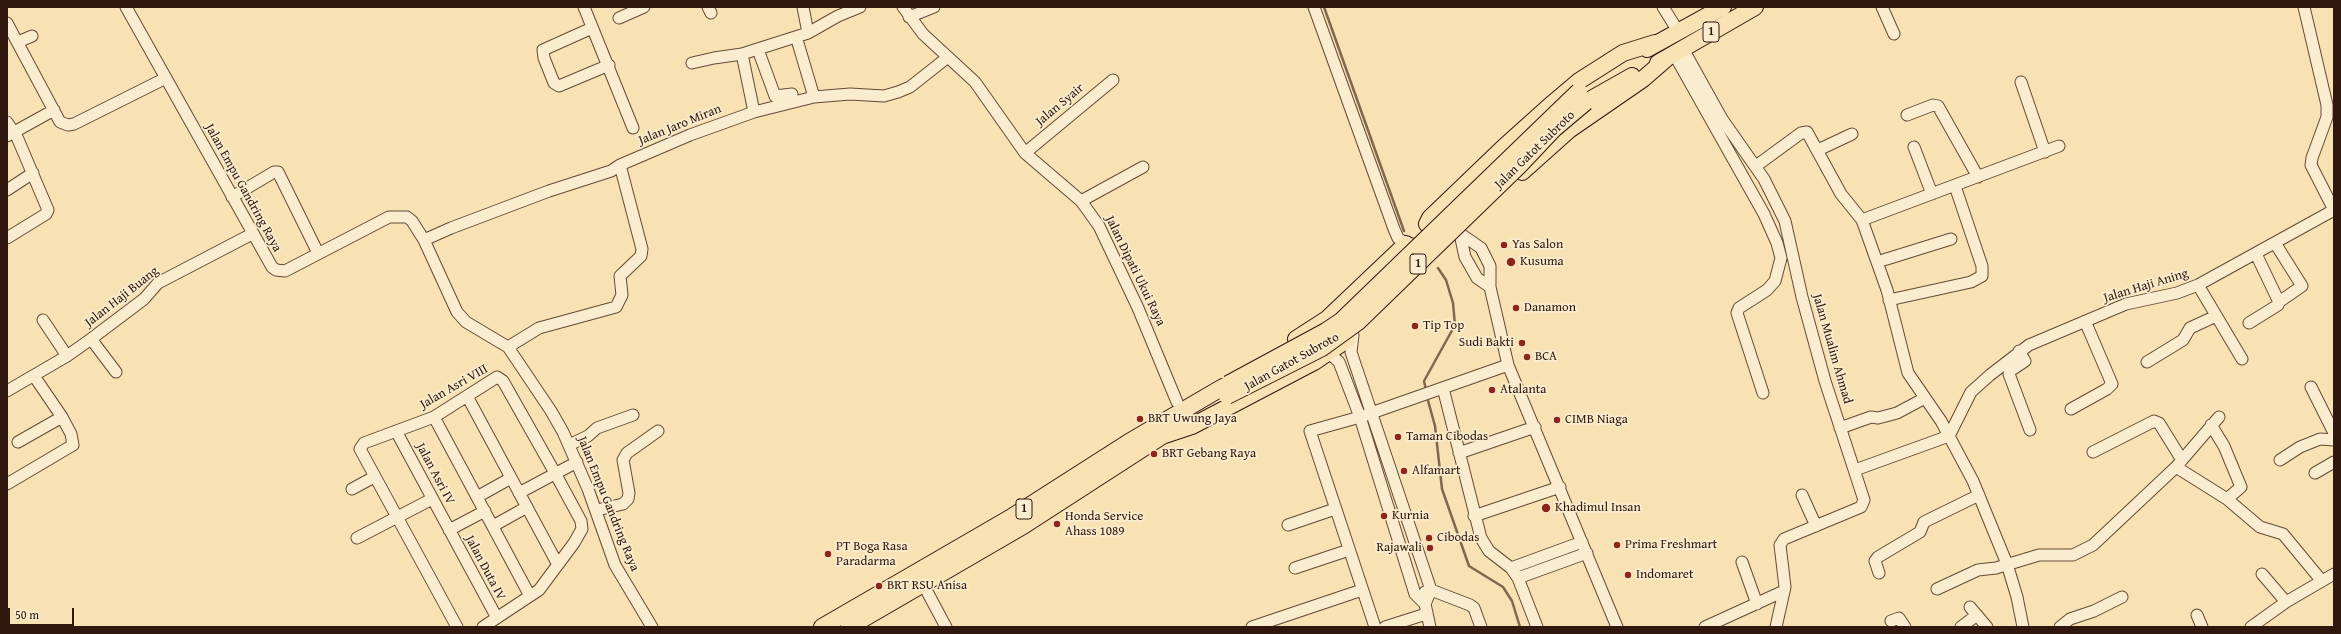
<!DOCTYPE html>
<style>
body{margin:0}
#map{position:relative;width:2341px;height:634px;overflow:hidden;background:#f8e2b3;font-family:"Gentium Book Plus",serif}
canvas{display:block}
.frame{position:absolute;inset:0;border:8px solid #31170d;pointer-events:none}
.scale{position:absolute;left:8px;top:608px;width:66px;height:18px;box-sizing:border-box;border:2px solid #31170d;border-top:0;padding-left:5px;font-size:12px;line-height:14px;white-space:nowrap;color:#31170d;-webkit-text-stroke:3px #faecce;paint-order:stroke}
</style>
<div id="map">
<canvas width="2341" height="634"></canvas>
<div class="frame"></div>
<div class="scale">50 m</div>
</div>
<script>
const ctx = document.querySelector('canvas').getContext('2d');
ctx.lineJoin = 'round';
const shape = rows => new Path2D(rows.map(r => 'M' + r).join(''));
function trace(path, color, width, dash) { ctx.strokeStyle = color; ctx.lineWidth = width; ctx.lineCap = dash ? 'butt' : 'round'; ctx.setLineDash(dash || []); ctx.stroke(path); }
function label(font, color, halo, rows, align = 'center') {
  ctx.font = font + ' "Gentium Book Plus",serif'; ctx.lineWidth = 3.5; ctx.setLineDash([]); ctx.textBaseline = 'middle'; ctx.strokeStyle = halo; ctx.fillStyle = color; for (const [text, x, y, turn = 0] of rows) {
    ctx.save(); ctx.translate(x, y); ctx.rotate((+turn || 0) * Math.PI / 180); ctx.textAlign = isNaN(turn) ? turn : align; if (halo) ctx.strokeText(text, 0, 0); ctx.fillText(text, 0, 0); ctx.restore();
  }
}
trace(shape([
 [1324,7,1404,231],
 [1426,390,1424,381,1455,325,1453,303,1446,280,1438,268],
 [1427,397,1435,426,1442,489,1469,566,1503,587,1512,601,1520,627]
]), '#80674f', 2.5);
const minor = shape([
 [126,7,272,267,276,270,285,271,389,217,407,217,412,221,424,240,457,312,466,322,508,347,551,411,563,432,588,489,615,565,652,627],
 [584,7,633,128],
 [708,7,711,13],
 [803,7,808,33],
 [903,7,923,34,975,82,1025,153,1081,201,1099,226,1138,308,1177,402],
 [1314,7,1394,229,1398,238,1406,244,1413,244],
 [1663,7,1678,31],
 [1882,7,1894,34],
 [2304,7,2327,105,2327,117,2312,158,2311,165,2334,210],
 [909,17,934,7],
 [619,18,644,7],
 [7,23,60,122,68,125,74,124,166,78],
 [592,28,543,50,544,58,554,83,559,86,609,65],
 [18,42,32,36],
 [798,43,814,97],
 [1683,49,1722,119,1764,179,1785,221,1802,297,1825,381,1864,500,1861,507,1784,539,1780,545,1785,587,1776,627],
 [742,54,754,112],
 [1674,54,1764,214,1777,243,1781,258,1775,281,1767,290,1739,308,1737,313,1763,393],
 [760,55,775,96,792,94],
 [692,63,714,58,742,54,808,33,838,16,860,7],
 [2021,82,2045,152],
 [1907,115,1933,105,1938,106,1978,177],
 [7,122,17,137,48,210,46,214,7,238],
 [7,136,54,110],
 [1914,147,1932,194],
 [1818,150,1852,134],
 [1025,153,1113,80],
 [1756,166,1801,133,1807,132,1841,194,1862,220,1887,290,1908,373,1941,421,1973,481,2007,564,2017,597,2023,627],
 [7,190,33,173],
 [232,197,274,172,278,172,318,253],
 [1081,201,1143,167],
 [1862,220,2059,146],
 [1447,227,1452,228,1481,248,1490,266,1490,287,1508,365,1617,627],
 [1460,234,1465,257,1477,278,1490,287],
 [424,240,451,228,549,191,611,171,620,165,690,135,754,112,814,97,850,94,884,96,898,92,910,87,948,57],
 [2256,254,2279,302],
 [1877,262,1951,239],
 [2198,285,2242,359],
 [1889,300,1971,282,1982,276,1982,266,1955,186],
 [43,320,67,356],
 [2249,323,2278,305,2279,302,2302,286,2275,243],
 [1353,335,1351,352,1431,590,1425,604,1430,627],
 [91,339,116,372],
 [508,347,539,328,616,307,622,295,620,276,641,256,642,249,620,165],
 [2019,351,2025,361,2010,371,2009,374,2030,430],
 [1329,353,1339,362,1360,417,1415,594,1425,604],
 [2147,362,2183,340,2190,328,2216,316],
 [2311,387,2334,433],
 [1443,388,1481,538,1489,551,1511,568,1518,578,1537,627],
 [7,391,67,356,91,339,144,299,158,283,252,234],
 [467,396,557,563],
 [2071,409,2107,389,2112,384,2085,321],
 [434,417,530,596],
 [2211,425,2224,446,2241,487,2227,499],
 [1840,428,1871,417,1878,418,1897,413,1925,398],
 [396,431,497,618],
 [1949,436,1971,392,1990,375,2029,345,2126,304,2177,293,2198,285,2334,210],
 [18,442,62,417],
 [569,445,588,436,597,428,633,415],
 [2093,452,2154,421,2159,423,2182,460],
 [1459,453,1535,427],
 [2280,460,2300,447,2320,439,2334,440],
 [2176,467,2227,499,2260,527,2283,534,2321,580],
 [1855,470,1949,436],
 [2315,473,2334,462],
 [7,484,73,445,71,434,62,417,34,376],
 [352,489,374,477],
 [519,493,577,462],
 [1802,495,1816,526],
 [477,497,511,478],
 [597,510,623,504,628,499,629,493,623,460,627,453,658,431],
 [1474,516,1560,487],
 [1288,525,1335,509],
 [493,526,527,507],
 [449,530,485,511],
 [357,538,432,499],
 [1742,562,1757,604],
 [1295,568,1349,550],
 [1511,568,1582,542],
 [1879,573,1875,561,1878,557,1920,532,1924,522,1979,495],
 [2262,574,2286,602],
 [1518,578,1587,553],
 [923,584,946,627],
 [1937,589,1978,570,1996,568,2039,555,2073,555,2093,545,2176,467,2219,417],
 [1425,592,1431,590,1470,605,1474,608,1481,627],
 [1970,607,1987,627],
 [2197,615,2202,627],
 [1891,621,1899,618,1905,627],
 [457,627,360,449,364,443,434,417,497,377,503,381,555,473,581,521,582,529,574,543,539,590,483,627],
 [1252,627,1362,590],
 [1375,627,1310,431,1360,417,1508,365],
 [1385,627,1426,614],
 [1705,627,1784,591],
 [1961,627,1977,615],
 [2060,627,2070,619,2094,611,2122,597],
 [2251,627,2286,602,2334,574]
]);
const highway = shape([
 [1647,49,1723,7],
 [1658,63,1755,7],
 [1586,102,1632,76],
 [1522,172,1569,130,1643,79,1666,59],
 [1435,233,1427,224,1430,218,1504,147,1553,103,1579,81,1623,53,1655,43],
 [1296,339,1327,319,1406,244],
 [1165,435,1192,426,1314,362,1348,339],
 [822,627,1010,518,1129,442,1223,387],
 [849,627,1023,526,1173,429]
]);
trace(minor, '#634a36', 13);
trace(highway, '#31170d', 18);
trace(minor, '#faecce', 11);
trace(highway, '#f8e2b3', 16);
const highwayBridge = shape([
 [1228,384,1326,331,1341,321,1579,91],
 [1227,396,1322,348,1358,322,1519,166,1554,129,1586,102]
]);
trace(highwayBridge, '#31170d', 18, []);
trace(highwayBridge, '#f8e2b3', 16);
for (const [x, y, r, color] of [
 [1504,245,4,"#8f2418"],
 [1511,262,5,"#8f2418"],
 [1516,308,4,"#8f2418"],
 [1415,326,4,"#8f2418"],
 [1522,343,4,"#8f2418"],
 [1527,357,4,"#8f2418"],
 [1492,390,4,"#8f2418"],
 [1140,419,4,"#8f2418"],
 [1557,420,4,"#8f2418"],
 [1398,437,4,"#8f2418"],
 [1154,454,4,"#8f2418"],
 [1404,471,4,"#8f2418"],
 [1546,508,5,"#8f2418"],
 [1384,516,4,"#8f2418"],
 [1057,524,4,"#8f2418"],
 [1429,538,4,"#8f2418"],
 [1617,545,4,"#8f2418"],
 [1430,548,4,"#8f2418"],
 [828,554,4,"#8f2418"],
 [1628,575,4,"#8f2418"],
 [879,586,4,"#8f2418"]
]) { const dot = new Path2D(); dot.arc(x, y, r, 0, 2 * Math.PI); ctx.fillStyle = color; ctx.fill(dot); trace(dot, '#faecce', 1.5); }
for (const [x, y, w] of [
 [1711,32,16],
 [1418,264,16],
 [1024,509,16]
]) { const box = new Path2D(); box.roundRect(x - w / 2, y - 10, w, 20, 3); ctx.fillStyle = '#faecce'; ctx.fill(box); trace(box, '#31170d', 1); }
label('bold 12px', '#31170d', null, [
 ["1",1711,32],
 ["1",1418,264],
 ["1",1024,509]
]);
label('13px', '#31170d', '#faecce', [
 ["Jalan Syair",1060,105,-40],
 ["Jalan Jaro Miran",680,125,-22],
 ["Jalan Gatot Subroto",1535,150,-44],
 ["Jalan Empu Gandring Raya",243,188,61],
 ["Jalan Dipati Ukui Raya",1135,271,64],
 ["Jalan Haji Aning",2146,286,-17],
 ["Jalan Haji Buang",122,297,-38],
 ["Jalan Mualim Ahmad",1832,349,74],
 ["Jalan Gatot Subroto",1292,362,-29],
 ["Jalan Asri VIII",454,387,-30],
 ["Jalan Asri IV",435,474,62],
 ["Jalan Empu Gandring Raya",608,504,68],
 ["Jalan Duta IV",485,568,62]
]);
label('13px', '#31170d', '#faecce', [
 ["Yas Salon",1512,245],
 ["Kusuma",1520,262],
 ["Danamon",1524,308],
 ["Tip Top",1423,326],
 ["Sudi Bakti",1514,343,"right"],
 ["BCA",1535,357],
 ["Atalanta",1500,390],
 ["BRT Uwung Jaya",1148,419],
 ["CIMB Niaga",1565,420],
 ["Taman Cibodas",1406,437],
 ["BRT Gebang Raya",1162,454],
 ["Alfamart",1412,471],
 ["Khadimul Insan",1555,508],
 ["Kurnia",1392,516],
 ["Honda Service",1065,517],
 ["Ahass 1089",1065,532],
 ["Cibodas",1437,538],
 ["Prima Freshmart",1625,545],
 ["PT Boga Rasa",836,547],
 ["Paradarma",836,562],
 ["Rajawali",1422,548,"right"],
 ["Indomaret",1636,575],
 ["BRT RSU Anisa",887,586]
], 'left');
</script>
